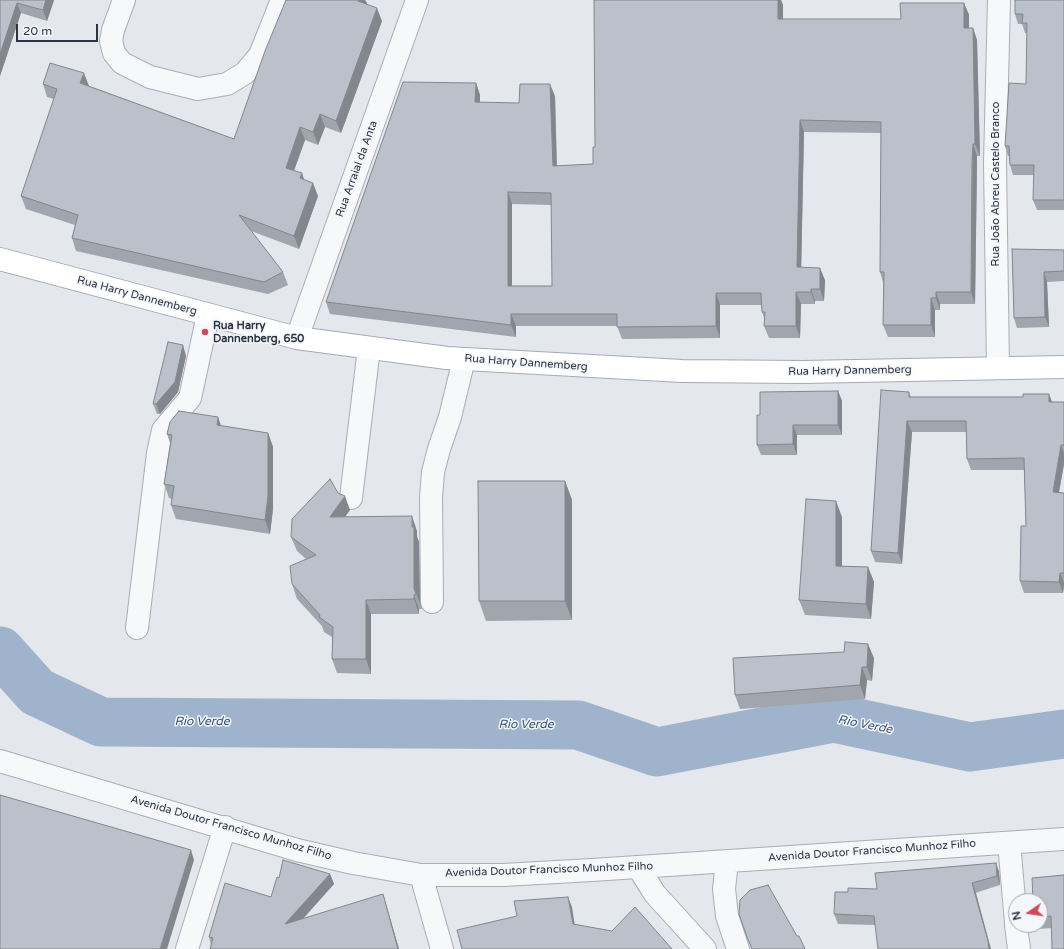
<!DOCTYPE html>
<meta charset="utf-8">
<style>
body{margin:0}
#map{position:relative;width:1064px;height:949px;overflow:hidden;background:#e4e7ec;font-family:"Varela Round",sans-serif}
canvas{display:block}
.north{position:absolute;left:1008px;top:893px;width:40px;height:40px;box-sizing:border-box;background:#f4f6f9;border:1px solid #a4a8b1;border-radius:50%;rotate:257deg;font-size:11px;font-weight:700;line-height:16px;text-align:center;color:#2b3445}
.north::after{content:'';display:block;margin:auto;width:14px;height:18px;background:#d1495b;clip-path:polygon(50% 0,100% 100%,50% 72%,0 100%)}
.scale{position:absolute;left:16px;top:24px;width:82px;height:18px;box-sizing:border-box;border:2px solid #2b3445;border-top:0;padding-left:5px;font-size:12px;line-height:14px;white-space:nowrap;color:#2b3445;-webkit-text-stroke:3px #f4f6f9;paint-order:stroke}
</style>
<div id="map">
<canvas width="1064" height="949"></canvas>
<div class="north">N</div>
<div class="scale">20 m</div>
</div>
<script>
const ctx = document.querySelector('canvas').getContext('2d');
ctx.lineJoin = 'round';
const shape = rows => new Path2D(rows.map(r => 'M' + r).join(''));
function trace(path, color, width, dash) { ctx.strokeStyle = color; ctx.lineWidth = width; ctx.lineCap = dash ? 'butt' : 'round'; ctx.setLineDash(dash || []); ctx.stroke(path); }
function fillPath(path, color) { ctx.fillStyle = color; ctx.fill(path, 'evenodd'); }
function label(font, color, halo, rows, align = 'center') {
  ctx.font = font + ' "Varela Round",sans-serif'; ctx.lineWidth = 3; ctx.setLineDash([]); ctx.textBaseline = 'middle'; ctx.strokeStyle = halo; ctx.fillStyle = color; for (const [text, x, y, turn = 0] of rows) {
    ctx.save(); ctx.translate(x, y); ctx.rotate((+turn || 0) * Math.PI / 180); ctx.textAlign = isNaN(turn) ? turn : align; if (halo) ctx.strokeText(text, 0, 0); ctx.fillText(text, 0, 0); ctx.restore();
  }
}
trace(shape([
 [0,651,37,692,101,722,578,725,657,752,834,718,970,747,1064,734]
]), '#9fb4cc', 49);
const minor = shape([
 [124,0,113,30,111,41,114,53,122,63,150,77,198,89,227,84,245,73,260,55,282,0],
 [297,338,417,0],
 [998,368,995,163,999,0],
 [351,498,369,348],
 [432,602,431,497,433,472,439,449,450,417,464,359],
 [137,628,158,453,163,430,190,398,208,315],
 [0,761,297,850,353,863,421,875,503,875,592,870,1064,839],
 [1009,843,1016,922],
 [727,861,724,889,727,916,738,949],
 [638,867,655,894,705,949],
 [421,875,442,949],
 [1016,925,1019,949],
 [187,949,225,827]
]);
const major = shape([
 [0,259,297,338,447,358,682,371,803,372,1064,367]
]);
trace(minor, '#a9aeb7', 24);
trace(major, '#a3abb8', 24);
trace(minor, '#f7f8fa', 22);
trace(major, '#fff', 22);
fillPath(shape([
 [0,0,54,0,47,21,21,13,0,76],
 [286,0,365,0,367,3,366,4,382,21,341,133,325,127,318,145,305,140,294,171,302,173,304,180,318,196,299,249,251,231,283,272,288,285,268,294,76,251,72,238,75,225,26,209,21,196,54,99,47,97,43,84,89,86,234,139],
 [738,0,781,0,783,5,783,19,901,19,964,3,969,15,969,28,973,28,977,40,980,156,977,156,977,176,975,304,940,304,940,310,935,310,935,337,888,337,883,325,883,282,880,272,881,133,804,132,801,268,825,280,824,301,815,301,815,304,801,304,800,338,769,338,764,326,765,320,762,312,761,305,720,305,720,338,622,339,617,326,516,326,516,337,330,314,326,302,476,83,480,95,480,103,519,103,555,96,557,166,593,164,595,147],
 [512,204,552,205,552,286,512,286],
 [1064,0,1064,210,1037,210,1033,200,1034,175,1013,175,1010,165,1009,156,1008,156,1005,146,1026,84,1027,33,1025,33,1022,24,1018,24,1015,14],
 [1012,249,1064,250,1064,281,1047,282,1049,327,1017,328,1014,318],
 [186,356,178,392,160,414,157,414,153,404],
 [838,391,842,401,842,435,797,435,797,455,761,455,757,445,760,415],
 [909,392,911,397,1023,397,1049,394,1052,402,1064,402,1064,464,1059,492,1064,493,1064,587,1063,593,1024,593,1020,581,1026,526,1024,470,971,470,967,459,966,432,912,432,902,564,875,562,871,551],
 [221,426,268,433,273,447,273,509,270,534,176,519,171,505,172,499,169,498,164,484,170,443,167,434],
 [565,481,572,500,572,620,486,621,479,601],
 [338,493,350,510,345,516,417,531,417,537,419,542,420,602,422,609,419,609,419,614,371,614,371,674,337,673,332,659,332,637,324,632,322,626,297,599,292,584,306,559,297,551,291,537],
 [842,517,842,566,868,567,874,582,871,619,805,615,799,600],
 [844,652,874,658,872,681,867,680,865,699,740,709,735,695],
 [996,863,999,872,1000,885,875,925,838,924,834,914,848,892,877,889],
 [330,874,334,884,303,919,383,894,386,904,399,949,210,949,211,945,209,937,271,897,279,878],
 [1064,875,1052,928,1038,929,1037,925,1040,925,1040,901]
]), '#a1a5ae');
fillPath(shape([
 [46,0,54,0,47,21,43,10],
 [358,0,365,0,367,3,363,14,358,1],
 [778,0,781,0,783,5,783,31,778,19],
 [17,3,21,13,0,76,0,54],
 [964,3,969,15,969,40,964,28],
 [377,8,382,21,341,133,336,121],
 [973,28,977,40,980,156,975,144],
 [84,73,89,86,85,96,80,83],
 [476,83,480,95,480,115,475,102],
 [550,84,555,96,557,178,553,166],
 [320,114,325,127,318,145,313,132],
 [800,120,804,132,801,279,797,267],
 [300,127,305,140,290,181,286,168],
 [973,144,977,156,975,304,971,292],
 [302,173,306,186,300,178],
 [313,183,318,196,299,249,294,236],
 [508,192,512,204,512,298,508,286],
 [820,268,825,280,824,301,820,289],
 [1044,272,1047,282,1049,327,1045,317],
 [811,289,815,301,815,304,811,292],
 [796,292,801,304,800,338,796,326],
 [936,292,940,304,940,310,936,298],
 [716,293,720,305,720,338,716,326],
 [931,298,935,310,935,337,931,325],
 [511,314,516,326,516,337,511,325],
 [183,345,186,356,178,392,160,414,156,404],
 [838,391,842,401,842,435,838,425],
 [1049,394,1053,405,1049,402],
 [218,417,223,431,217,425],
 [907,421,912,432,902,564,898,553],
 [793,425,797,435,797,455,793,444],
 [268,433,273,447,273,509,270,534,265,520],
 [1061,445,1064,453,1064,464,1057,503,1053,492],
 [565,481,572,500,572,620,565,601],
 [345,496,350,510,335,531,330,517],
 [836,501,842,517,842,581,836,566],
 [412,516,417,531,417,537,419,542,420,602,422,609,414,588],
 [868,567,874,582,871,619,866,604],
 [1060,573,1064,583,1063,593,1059,582],
 [414,595,419,609,419,614,414,599],
 [366,600,371,614,371,674,366,659],
 [868,644,874,658,872,681,867,667],
 [862,667,867,680,865,699,860,685],
 [191,850,194,860,167,949,160,949],
 [996,863,999,872,1000,885,997,876],
 [330,874,334,884,289,934,285,924],
 [972,883,976,893,991,949,989,949],
 [383,894,386,904,399,949,398,949],
 [568,897,572,907,576,933,573,924]
]), '#83868d');
const building = shape([
 [0,0,46,0,43,10,17,3,0,54,0,0],
 [286,0,358,0,358,1,377,8,336,121,320,114,313,132,300,127,286,168,302,173,300,178,313,183,294,236,239,215,283,272,264,282,72,238,78,215,21,196,57,89,43,84,50,63,84,73,80,83,234,139,265,51,286,0],
 [594,0,778,0,778,19,901,19,900,3,964,3,964,28,973,28,975,144,973,144,972,164,971,292,936,292,936,298,931,298,931,325,883,325,884,272,880,272,881,122,800,120,797,267,820,268,820,289,811,289,811,292,796,292,796,326,764,326,765,312,762,312,761,293,716,293,716,326,617,327,617,314,511,314,511,325,326,302,403,82,476,83,475,102,519,103,520,84,550,84,553,166,593,164,593,147,595,147,594,0],
 [508,192,551,193,552,286,508,286,508,192],
 [1015,0,1064,0,1064,200,1033,200,1034,165,1010,165,1009,146,1005,146,1009,83,1026,84,1027,23,1022,23,1023,14,1015,14,1015,0],
 [1012,249,1064,250,1064,271,1044,272,1045,317,1014,318,1012,249],
 [168,342,183,345,175,382,156,404,153,404,168,342],
 [881,390,909,392,909,397,1023,397,1023,394,1049,394,1049,402,1064,402,1064,445,1061,445,1053,492,1064,493,1064,573,1060,573,1059,582,1020,581,1021,526,1026,526,1024,458,967,459,966,421,907,421,898,553,871,551,881,390],
 [838,391,838,425,793,425,793,444,757,445,757,415,760,415,760,392,838,391],
 [179,411,218,417,217,425,268,433,268,496,265,520,171,505,174,486,164,484,172,435,167,434,170,422,179,411],
 [330,479,338,493,345,496,330,517,412,516,412,527,414,527,414,588,416,594,414,595,414,599,366,600,366,659,332,659,333,627,319,617,320,615,292,584,290,566,316,555,291,537,292,519,330,479],
 [478,481,565,481,565,601,479,601,478,481],
 [806,499,836,501,836,566,868,567,866,604,799,600,806,499],
 [845,642,868,644,867,667,862,667,860,685,735,695,733,658,844,652,845,642],
 [0,795,191,850,160,949,0,949,0,795],
 [283,860,330,874,285,924,383,894,398,949,210,949,213,938,209,937,225,883,271,897,277,877,279,878,283,860],
 [996,863,997,876,972,883,988,941,989,949,878,949,874,916,834,914,835,892,848,892,848,888,877,889,875,873,996,863],
 [1064,875,1064,949,1052,949,1051,916,1040,917,1040,901,1033,901,1032,878,1064,875],
 [768,885,797,936,799,936,805,949,752,949,747,937,739,914,740,900,750,890,768,885],
 [568,897,573,924,612,931,635,907,672,949,462,949,457,930,517,916,514,901,568,897]
]);
fillPath(building, '#bbc0ca');
trace(building, '#83868d', 1);
for (const [x, y, r, color] of [
 [205,332,4,"#d1495b"]
]) { const dot = new Path2D(); dot.arc(x, y, r, 0, 2 * Math.PI); ctx.fillStyle = color; ctx.fill(dot); trace(dot, '#f4f6f9', 1.5); }
label('11px', '#2b3445', '#f4f6f9', [
 ["Rua Arraial da Anta",357,169,-70],
 ["Rua João Abreu Castelo Branco",996,184,-90],
 ["Rua Harry Dannemberg",137,296,15],
 ["Rua Harry Dannemberg",526,363,4],
 ["Rua Harry Dannemberg",850,371,-1],
 ["Avenida Doutor Francisco Munhoz Filho",231,828,16],
 ["Avenida Doutor Francisco Munhoz Filho",872,851,-4],
 ["Avenida Doutor Francisco Munhoz Filho",549,870,-2]
]);
label('bold 11px', '#2b3445', '#f4f6f9', [
 ["Rua Harry",213,326],
 ["Dannenberg, 650",213,339]
], 'left');
label('italic 12px', '#34527a', '#f4f6f9', [
 ["Rio Verde",202,722],
 ["Rio Verde",526,725],
 ["Rio Verde",865,725,11]
]);
</script>
